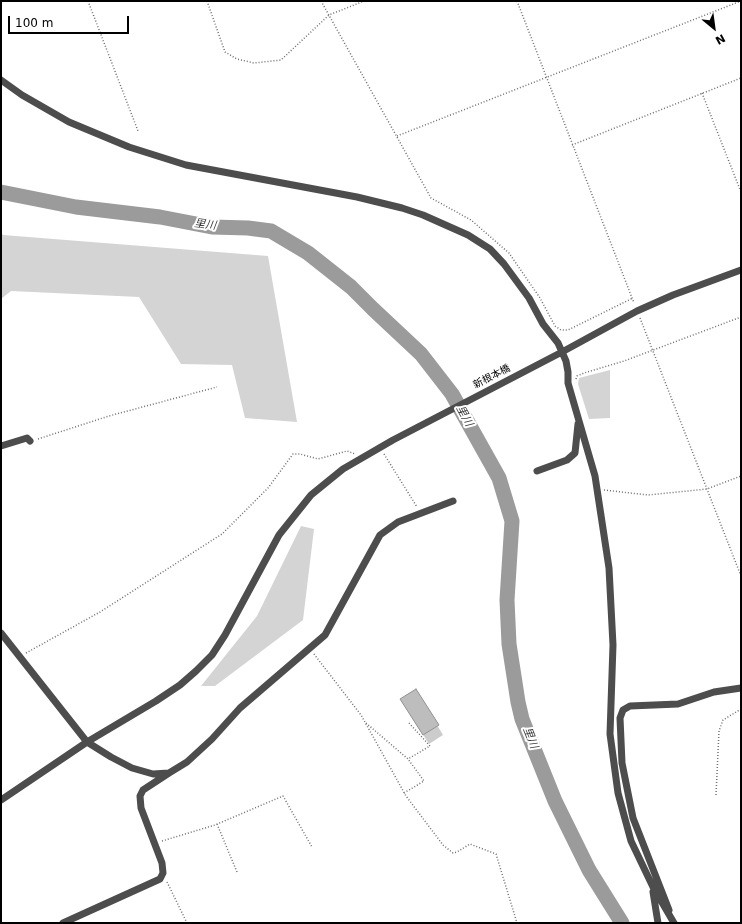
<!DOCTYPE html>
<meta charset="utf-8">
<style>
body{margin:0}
#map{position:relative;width:742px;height:924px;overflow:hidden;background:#fff;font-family:"DejaVu Sans",sans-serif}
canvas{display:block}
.frame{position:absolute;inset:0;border:2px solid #000;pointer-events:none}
.north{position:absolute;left:694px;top:8px;width:40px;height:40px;-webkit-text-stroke:3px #fff;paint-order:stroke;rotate:151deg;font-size:11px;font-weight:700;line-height:16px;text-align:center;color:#000}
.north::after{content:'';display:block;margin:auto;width:14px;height:18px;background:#000;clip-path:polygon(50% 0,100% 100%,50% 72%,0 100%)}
.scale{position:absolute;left:8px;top:16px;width:121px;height:18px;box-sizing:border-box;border:2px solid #000;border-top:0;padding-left:5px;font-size:12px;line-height:14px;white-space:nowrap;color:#000;-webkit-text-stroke:3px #fff;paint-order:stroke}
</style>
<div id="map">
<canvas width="742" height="924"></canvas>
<div class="frame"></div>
<div class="north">N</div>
<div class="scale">100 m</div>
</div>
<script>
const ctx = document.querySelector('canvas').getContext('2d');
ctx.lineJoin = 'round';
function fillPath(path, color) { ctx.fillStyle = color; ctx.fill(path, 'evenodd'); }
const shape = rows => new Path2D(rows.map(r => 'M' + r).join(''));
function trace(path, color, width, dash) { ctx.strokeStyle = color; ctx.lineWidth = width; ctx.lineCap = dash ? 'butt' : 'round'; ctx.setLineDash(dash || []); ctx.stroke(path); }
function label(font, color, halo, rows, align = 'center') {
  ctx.font = font + ' "DejaVu Sans","Noto Sans JP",sans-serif'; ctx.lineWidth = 4; ctx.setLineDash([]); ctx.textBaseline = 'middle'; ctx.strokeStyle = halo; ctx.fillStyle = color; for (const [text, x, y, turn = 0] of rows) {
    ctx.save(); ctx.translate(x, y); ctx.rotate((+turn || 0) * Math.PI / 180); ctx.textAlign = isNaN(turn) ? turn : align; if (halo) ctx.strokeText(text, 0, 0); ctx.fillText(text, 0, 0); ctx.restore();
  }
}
fillPath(shape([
 [1,233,3,235,268,256,297,422,245,418,232,365,181,364,139,297,11,291,1,299],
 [610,370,610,418,589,419,578,384,579,378],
 [301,526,314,529,303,620,215,686,201,686,257,616]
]), '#d4d4d4');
fillPath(shape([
 [416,690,443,735,429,744,407,709]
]), '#0003');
trace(shape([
 [1,192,76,207,160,217,212,227,248,228,271,231,308,253,351,287,373,309,421,354,452,394,499,478,512,521,507,600,509,644,518,702,522,719,555,801,589,870,622,923]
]), '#9b9b9b', 15);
const building = shape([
 [416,689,439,725,423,735,400,699,416,689]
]);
fillPath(building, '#bdbdbd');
trace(building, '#919191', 1);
trace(shape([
 [88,1,138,131],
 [207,1,225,52,237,59,254,63,281,60,329,15,364,1],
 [321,1,431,198,471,220,509,253,540,298,555,326,561,330,568,330,633,298],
 [517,1,634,303],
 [702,93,741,192],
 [397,136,741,1],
 [572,145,741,78],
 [640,318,741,576],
 [576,379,577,376,584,373,624,361,741,317],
 [38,439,109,416,217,387],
 [384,454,417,507],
 [604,490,648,495,707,489,741,476],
 [26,653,100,612,222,534,268,488,293,454,300,454,318,459,347,451,355,454],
 [314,654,361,715,406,796,443,845,453,853,457,852,470,844,496,854,517,923],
 [366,723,408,759,430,746,409,723],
 [404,793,424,781,408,759],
 [716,795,719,731,723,720,741,709],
 [217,824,237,872],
 [162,841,215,825,283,796,312,847],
 [167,882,187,923]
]), '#6f6f6f', 1.5, [1, 2]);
trace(shape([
 [1,80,22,95,69,122,129,147,186,165,357,197,402,208,423,215,468,235,490,249,504,264,529,298,543,324,558,343,566,361,568,372,568,383,595,476,609,568,613,645,610,734,618,793,631,841,653,887,674,923],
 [1,446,27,438,30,441],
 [537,471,567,460,575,453,578,424],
 [1,633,87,742,111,757,132,768,153,774,169,773,187,762,212,739,240,708,325,635,380,535,398,522,453,501],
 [1,800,87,742,156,701,180,685,196,671,212,655,225,635,279,535,311,495,343,469,393,440,562,352,637,311,673,295,741,270],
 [653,892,658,923],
 [669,910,633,818,622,763,620,718,623,710,630,706,678,704,714,692,741,688],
 [63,923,160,879,163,873,162,863,141,808,140,796,143,790,169,773]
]), '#4d4d4d', 7);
label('10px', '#000', '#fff', [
 ["新根本橋",492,377,-27]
]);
label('italic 11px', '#3c3c3c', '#fff', [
 ["里川",205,225,7],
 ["里川",464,416,61],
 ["里川",530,738,68]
]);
</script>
